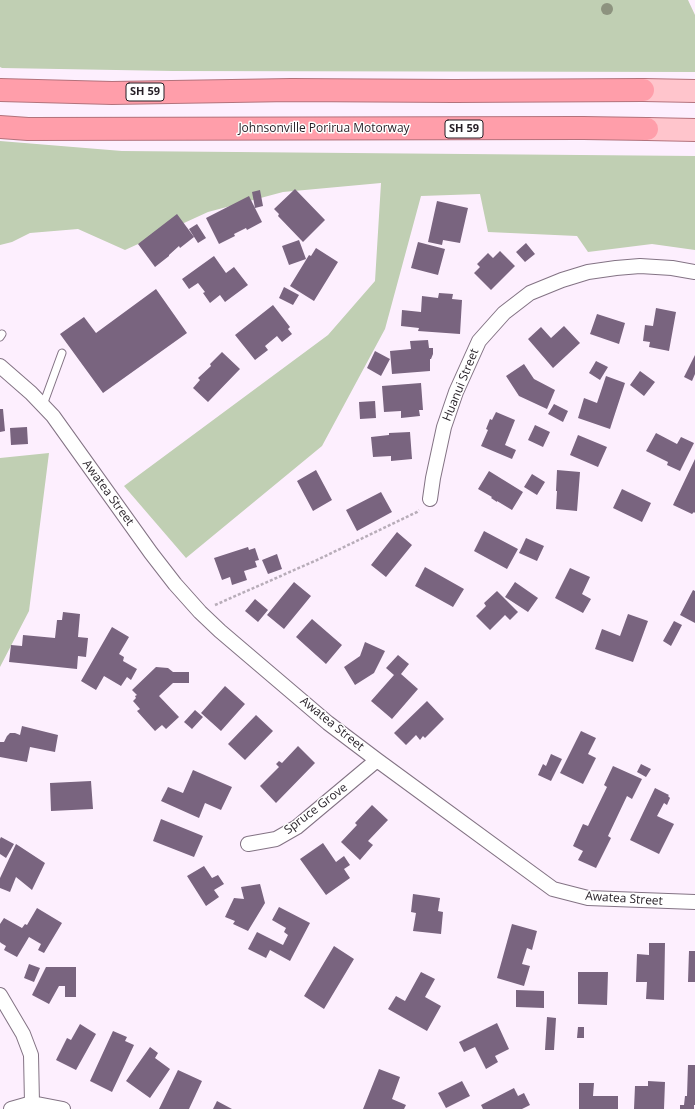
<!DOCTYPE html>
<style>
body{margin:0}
canvas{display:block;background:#fdeffe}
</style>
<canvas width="695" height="1109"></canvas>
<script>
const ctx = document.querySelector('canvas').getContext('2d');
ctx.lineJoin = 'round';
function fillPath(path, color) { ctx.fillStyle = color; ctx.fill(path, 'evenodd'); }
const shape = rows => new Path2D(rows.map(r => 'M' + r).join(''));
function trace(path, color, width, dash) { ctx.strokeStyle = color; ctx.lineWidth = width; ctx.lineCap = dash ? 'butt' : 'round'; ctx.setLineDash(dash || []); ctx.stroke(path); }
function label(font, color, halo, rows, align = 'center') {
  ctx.font = font + ' "Open Sans",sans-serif'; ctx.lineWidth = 3; ctx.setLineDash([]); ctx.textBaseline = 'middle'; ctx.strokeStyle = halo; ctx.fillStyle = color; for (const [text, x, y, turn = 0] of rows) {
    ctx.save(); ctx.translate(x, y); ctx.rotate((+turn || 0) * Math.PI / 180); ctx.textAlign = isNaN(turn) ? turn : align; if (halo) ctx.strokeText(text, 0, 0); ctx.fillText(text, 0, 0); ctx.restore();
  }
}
fillPath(shape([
 [0,0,688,0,695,15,695,72,173,71,2,68,0,67],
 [0,141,122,151,695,156,695,250,652,244,588,252,577,236,488,232,480,194,421,196,385,329,322,446,186,558,124,486,328,335,375,281,381,183,283,192,208,212,125,250,78,229,30,233,12,242,0,245],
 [49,453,29,611,0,667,0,458]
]), '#c0cfb3');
fillPath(shape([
 [295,189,325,220,303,242,278,216,279,214,274,209],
 [260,190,263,206,255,208,252,192],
 [249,196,262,222,247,230,246,228,234,234,235,236,219,244,206,218],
 [437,201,468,208,460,243,443,240,442,245,428,242],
 [177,214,194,237,180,248,179,246,169,255,169,256,155,267,138,244],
 [197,224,206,238,198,243,189,229],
 [299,240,306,259,289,265,282,246],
 [418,242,445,249,438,275,411,268],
 [526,243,535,254,525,262,516,252],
 [316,248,338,262,314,301,290,286,309,255,311,256],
 [500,251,515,266,491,290,474,273,480,267,477,264,488,253,493,258],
 [214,256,226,273,234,267,248,285,225,302,220,295,210,303,203,293,205,292,198,283,189,289,182,279],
 [284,287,299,295,293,305,279,298],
 [156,289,187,333,103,393,60,334,84,317,96,333],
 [439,293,453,294,452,299,462,300,460,334,418,331,419,328,401,326,402,310,421,312,422,296,438,298],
 [273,305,290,327,288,329,292,334,282,342,277,336,265,346,268,350,255,360,235,335],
 [656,308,676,312,669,351,649,347,650,342,643,341,645,325,653,326],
 [597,314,625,323,619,344,590,334],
 [564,326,580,343,553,368,528,339,541,327,551,338],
 [428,340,429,348,433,348,433,354,431,359,430,359,430,371,392,374,390,351,411,349,410,341],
 [375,351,390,359,381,376,367,368],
 [222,352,240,369,208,402,193,388,200,380,198,378,211,366,210,364],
 [695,355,695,374,692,381,684,377],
 [596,361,608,367,600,380,589,373],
 [524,364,534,379,555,390,547,409,519,396,506,376],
 [640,371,655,382,644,396,630,385],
 [606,376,625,383,610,429,578,418,584,398,597,403],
 [421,383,423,410,419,410,420,416,401,418,401,411,384,412,382,386],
 [375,401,376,418,360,419,359,402],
 [554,404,568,411,563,422,548,414],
 [0,409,3,409,5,431,0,432],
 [496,412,515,420,505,445,516,450,512,459,481,446,488,430,486,429,490,419,492,420],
 [535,425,550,432,543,447,528,440],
 [27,427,28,444,11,445,10,428],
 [410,432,412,459,391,461,391,456,373,457,371,437,389,435,389,433],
 [656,433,677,444,681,437,694,443,680,471,667,465,668,462,646,451],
 [578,435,607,447,598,467,570,455],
 [695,459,695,513,694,512,692,514,673,505],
 [316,470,332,500,313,511,297,481],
 [557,470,580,472,577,511,556,509,557,491,556,491],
 [489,471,523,492,512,510,497,501,497,502,491,498,492,497,478,489],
 [532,474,545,482,537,495,524,487],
 [622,489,651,503,642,522,613,508],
 [381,492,392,512,357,531,346,510],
 [484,531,518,549,507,569,474,551],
 [397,532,412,545,386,577,371,565],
 [526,538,544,546,537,561,519,553],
 [248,547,249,550,255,548,259,560,255,561,257,567,244,571,247,580,232,585,230,577,222,580,214,558],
 [277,554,282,569,268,574,262,560],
 [425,567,464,589,453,607,415,586],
 [570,568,590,577,582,594,591,599,583,613,555,598],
 [294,582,311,596,284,629,267,615],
 [515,582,538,598,528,612,505,597],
 [693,590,695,591,695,623,680,615],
 [497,591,518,612,510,620,505,615,490,630,476,616,486,606,484,603],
 [255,599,268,610,258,622,245,611],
 [63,612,80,614,78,637,88,638,86,657,78,656,77,669,9,662,11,645,22,646,23,635,55,638,57,620,62,620],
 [628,614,648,621,633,662,595,649,602,629,620,636],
 [312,619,342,645,326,664,296,637],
 [674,621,682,625,671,646,663,641],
 [112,627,129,637,119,654,124,657,123,661,137,669,131,680,127,677,121,686,104,676,96,690,81,681],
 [365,642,385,651,374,673,355,685,344,667,360,656],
 [398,655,409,664,401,674,418,689,392,719,371,701,394,675,386,668],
 [156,667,168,668,173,672,189,672,189,683,173,683,159,696,179,717,166,729,162,725,155,731,137,711,140,709,133,701,136,698,135,696,137,695,132,690],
 [225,686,245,704,221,731,201,713],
 [427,701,444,719,425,738,423,736,420,740,416,735,406,745,394,733],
 [195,710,203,717,192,729,184,722],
 [256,715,273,731,245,760,228,744],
 [22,726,58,735,55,752,30,747,27,762,0,757,0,742,4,742,7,736,10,733,15,733,20,735],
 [581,731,596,738,588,754,596,758,583,784,560,773],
 [298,746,315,763,276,803,260,786,279,767,276,764,279,761,282,763],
 [551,754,562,759,551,781,538,775,543,764,546,766],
 [641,764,651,769,646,777,637,772],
 [613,766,642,779,632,799,627,796,608,836,611,838,596,868,578,860,583,851,573,846,583,824,588,826,607,787,604,785],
 [193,770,232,787,221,810,205,803,199,818,161,801,168,787,183,793],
 [91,781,93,809,51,811,50,783],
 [655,788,669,795,668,796,670,798,667,805,664,803,657,816,674,824,659,854,630,840],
 [372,805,388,820,368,841,373,845,360,860,341,842,357,825,355,823],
 [161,819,203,836,194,857,153,841],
 [1,837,14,844,6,858,0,854,0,839],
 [323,843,336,862,344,856,350,865,344,869,350,878,326,895,300,859],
 [16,844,45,863,32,890,16,877,10,892,0,888,0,878],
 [204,866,212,878,218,875,224,884,214,890,219,897,206,906,187,876],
 [260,884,265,903,248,931,233,924,235,921,225,917,234,898,244,899,241,887],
 [413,894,440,898,438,911,443,912,441,934,413,931,416,913,411,912],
 [279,907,310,923,290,961,270,950,266,958,248,949,257,932,283,945,288,935,284,932,286,928,272,920],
 [37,908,62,923,44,953,38,950,41,944,29,937,17,957,4,950,6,946,1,943,0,942,0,924,4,918,22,928,25,924,27,925],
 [512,924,537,931,532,950,527,948,522,964,530,966,524,986,497,978],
 [649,943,665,943,664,1000,646,999,647,982,636,982,637,954,649,955],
 [334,946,354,959,324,1009,304,996],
 [689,951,695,951,695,982,688,982],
 [29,964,40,968,34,982,24,978],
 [46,967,76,967,76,997,65,997,65,986,59,986,49,1004,32,995],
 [421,972,435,979,425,997,441,1006,427,1031,388,1009,396,996,405,1001],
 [578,972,608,972,607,1005,578,1004],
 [516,990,544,991,544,1008,516,1007],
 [547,1017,556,1018,554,1050,545,1050],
 [497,1023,509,1049,495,1056,498,1062,486,1069,475,1047,464,1052,459,1042],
 [80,1024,96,1034,76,1070,56,1060,67,1038,71,1040],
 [578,1027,584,1027,584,1038,577,1038],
 [113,1031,127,1037,125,1041,134,1045,112,1092,90,1081],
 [150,1047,158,1053,155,1058,170,1069,150,1098,126,1081],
 [688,1065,695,1065,695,1105,694,1105,694,1109,680,1109,680,1105,684,1105,685,1096,687,1096],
 [379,1069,400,1077,392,1099,406,1105,404,1109,363,1109],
 [178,1070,202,1081,189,1109,159,1109],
 [462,1081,470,1096,446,1108,438,1093],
 [648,1081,665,1082,664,1109,634,1109,635,1086,648,1086],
 [579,1083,594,1083,593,1096,618,1096,618,1109,579,1109],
 [514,1088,518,1096,524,1093,530,1105,522,1109,483,1109,481,1105],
 [217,1101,232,1109,213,1109]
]), '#79647f');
const service = shape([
 [0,337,2,334],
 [43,405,62,353]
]);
const minor = shape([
 [0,366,31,393,53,416,151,553,175,584,200,612,220,631,328,723,377,760,553,889,588,898,695,902],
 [430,499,433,478,444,427,456,392,479,341,504,313,530,293,562,280,588,272,616,268,640,266,672,268,695,272],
 [248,844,276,839,297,827,377,760],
 [0,995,23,1034,31,1055,32,1103],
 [11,1109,32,1103,63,1109]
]);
const primary = shape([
 [643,90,695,91],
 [647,129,695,130]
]);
const motorway = shape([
 [0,90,112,93,291,90,454,91,643,90],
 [0,127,28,129,583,128,647,129]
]);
trace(service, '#837384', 9);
trace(minor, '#837384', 16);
trace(primary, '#b3727c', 24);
trace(motorway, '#b3727c', 24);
trace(shape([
 [215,605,317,560,417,512,419,510]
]), '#b8adb9', 2.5, [3, 2]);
trace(service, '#fff', 7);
trace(minor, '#fff', 14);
trace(primary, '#ffc5cc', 22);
trace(motorway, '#ff9eaa', 22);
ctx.fillStyle = '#8d937f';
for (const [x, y] of [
 [607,9]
]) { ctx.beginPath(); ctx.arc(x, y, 6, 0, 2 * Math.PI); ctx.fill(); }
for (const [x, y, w] of [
 [145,92,38],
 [464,129,38]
]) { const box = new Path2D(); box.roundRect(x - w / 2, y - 9, w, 18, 3); ctx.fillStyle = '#fff'; ctx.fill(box); trace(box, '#251f26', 1); }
label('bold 11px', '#251f26', null, [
 ["SH 59",145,92],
 ["SH 59",464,129]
]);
label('12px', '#251f26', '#fff', [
 ["Johnsonville Porirua Motorway",324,129],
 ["Huanui Street",461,385,-68],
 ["Awatea Street",108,493,54],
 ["Awatea Street",332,724,39],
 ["Spruce Grove",316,809,-37],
 ["Awatea Street",624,899,4]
]);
</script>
